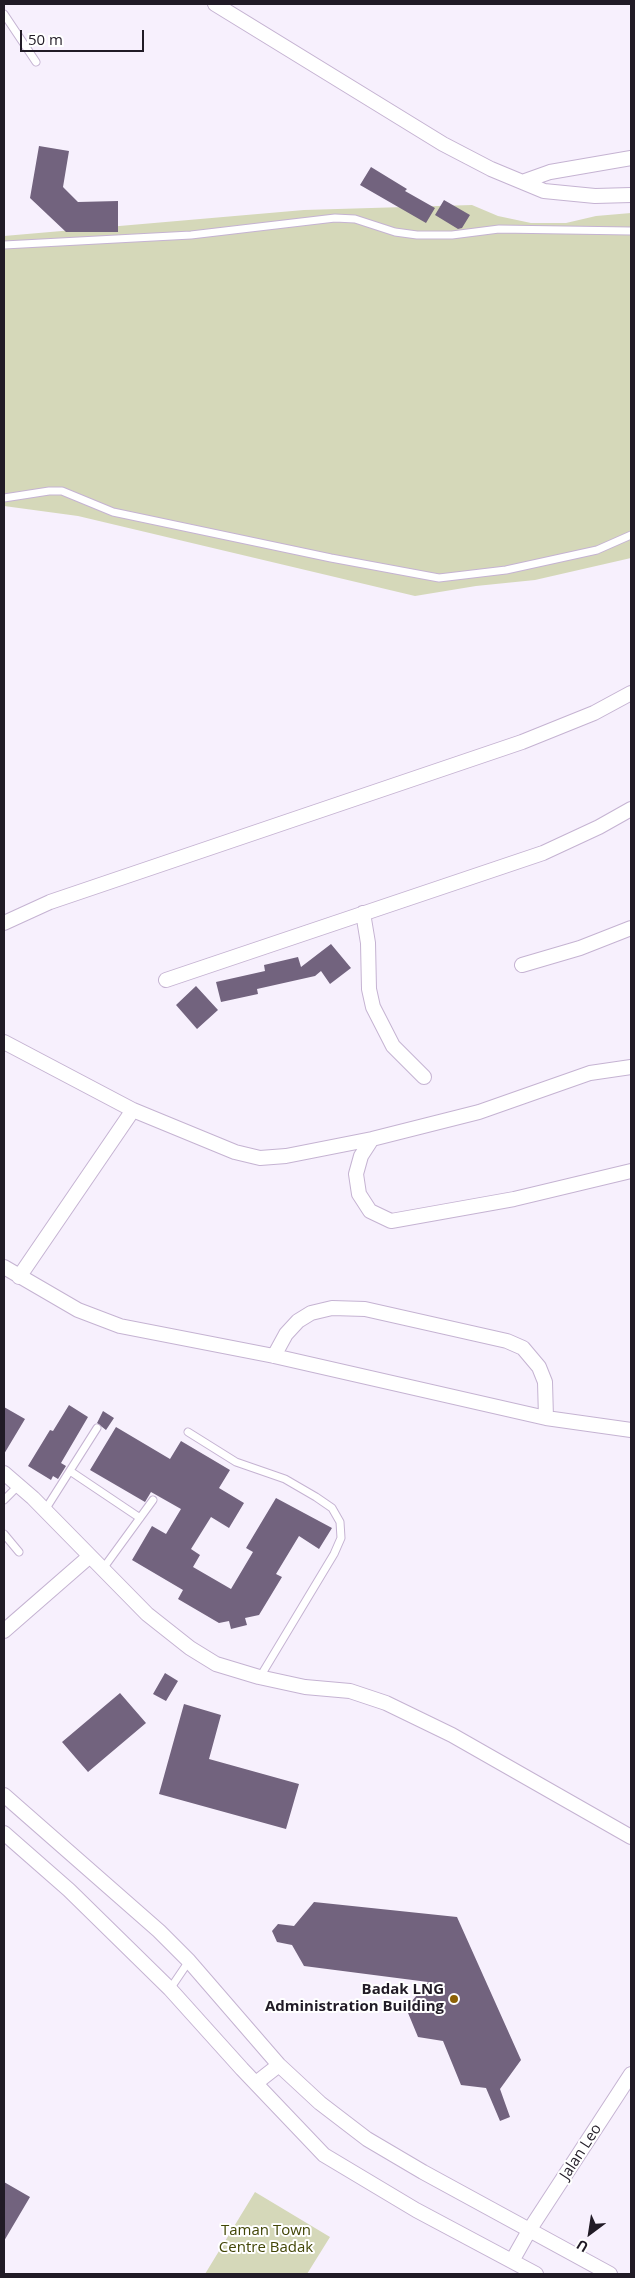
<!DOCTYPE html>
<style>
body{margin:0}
#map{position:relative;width:635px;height:2278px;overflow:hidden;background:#f7f0fd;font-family:"Open Sans",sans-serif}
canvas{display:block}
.frame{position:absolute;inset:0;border:5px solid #211b26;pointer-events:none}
.north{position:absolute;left:565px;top:2208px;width:50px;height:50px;-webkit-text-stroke:4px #fff;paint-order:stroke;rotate:211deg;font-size:14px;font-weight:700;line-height:20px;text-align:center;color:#211b26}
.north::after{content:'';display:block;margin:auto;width:18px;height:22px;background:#211b26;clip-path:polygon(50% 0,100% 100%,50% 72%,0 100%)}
.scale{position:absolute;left:20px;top:30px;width:124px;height:22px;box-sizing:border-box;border:2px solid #211b26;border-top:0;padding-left:6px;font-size:15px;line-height:18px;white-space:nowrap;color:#211b26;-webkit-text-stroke:4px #fff;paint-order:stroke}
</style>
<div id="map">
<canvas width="635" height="2278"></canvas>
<div class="frame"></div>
<div class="north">U</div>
<div class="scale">50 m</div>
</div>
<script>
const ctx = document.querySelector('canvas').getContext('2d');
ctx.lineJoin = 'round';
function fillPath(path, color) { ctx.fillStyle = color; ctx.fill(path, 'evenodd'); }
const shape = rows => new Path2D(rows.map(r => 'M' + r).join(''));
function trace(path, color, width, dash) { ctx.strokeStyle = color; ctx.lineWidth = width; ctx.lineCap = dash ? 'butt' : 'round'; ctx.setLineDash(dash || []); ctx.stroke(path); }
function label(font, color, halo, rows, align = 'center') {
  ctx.font = font + ' "Open Sans",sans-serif'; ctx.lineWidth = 4; ctx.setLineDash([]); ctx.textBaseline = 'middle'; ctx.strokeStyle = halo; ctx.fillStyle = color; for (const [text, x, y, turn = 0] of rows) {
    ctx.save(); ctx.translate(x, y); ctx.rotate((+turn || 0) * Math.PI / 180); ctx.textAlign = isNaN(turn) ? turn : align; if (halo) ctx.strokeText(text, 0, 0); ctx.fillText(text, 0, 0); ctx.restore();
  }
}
fillPath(shape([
 [472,205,498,216,531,223,566,223,596,216,631,213,631,558,535,580,476,586,415,596,78,516,4,506,4,236,304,210],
 [255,2192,330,2237,307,2274,205,2274]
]), '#d5d8b9');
fillPath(shape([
 [39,146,69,151,63,187,78,202,118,201,118,232,66,232,30,198],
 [371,167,407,189,405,191,435,208,426,223,360,185],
 [444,200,470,215,462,228,458,229,435,215],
 [331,944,351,968,330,984,321,971,315,976,257,989,258,994,221,1002,216,982,265,971,264,965,298,957,301,967],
 [196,986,218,1010,197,1029,176,1005],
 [69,1405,88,1417,61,1463,66,1466,58,1479,53,1476,51,1480,28,1466,50,1430,53,1431],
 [4,1407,25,1419,4,1454],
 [103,1411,114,1418,106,1430,97,1423],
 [116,1427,170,1459,181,1441,230,1470,219,1488,244,1503,229,1528,211,1517,191,1549,200,1555,193,1567,231,1589,253,1552,246,1548,276,1498,332,1528,319,1549,299,1536,276,1574,282,1577,259,1615,245,1618,247,1625,231,1629,229,1621,219,1623,178,1599,183,1590,132,1560,152,1526,166,1534,181,1509,151,1492,145,1502,90,1470],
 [165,1673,178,1681,166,1701,153,1694],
 [120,1693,146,1723,88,1772,62,1742],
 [184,1704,221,1715,209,1759,299,1784,286,1829,159,1794],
 [314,1902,457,1917,521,2060,500,2089,510,2117,500,2121,486,2088,461,2085,443,2041,418,2037,406,2008,428,1982,304,1966,292,1945,277,1942,272,1931,278,1924,294,1926],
 [4,2182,30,2197,4,2241]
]), '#72637e');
const lane = shape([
 [4,14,36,62],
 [4,245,191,235,335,218,355,219,395,232,417,235,452,235,499,229,631,231],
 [4,498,49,491,62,491,113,512,331,558,439,578,506,570,597,550,631,535],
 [188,1432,236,1462,285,1479,316,1497,332,1508,340,1522,341,1538,334,1554,260,1677],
 [70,1471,140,1518],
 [4,1500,18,1486],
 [45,1510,97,1428],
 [4,1534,19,1552],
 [102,1570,153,1500],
 [170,1989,189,1961]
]);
const street = shape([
 [215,4,443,144,491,169,544,191,595,196,631,195],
 [522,182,550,172,631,158],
 [363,913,368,943,369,989,373,1007,393,1046,424,1077],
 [4,923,50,902,522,742,594,713,631,693],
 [522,965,580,948,631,928],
 [166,980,543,853,599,827,631,809],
 [4,1042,133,1110,235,1152,260,1158,286,1156,372,1139,479,1112,590,1073,631,1067],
 [372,1139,361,1156,356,1174,359,1194,370,1211,391,1221,514,1199,631,1171],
 [4,1267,78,1310,120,1326,274,1356,546,1418,631,1430],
 [19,1277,133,1110],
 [274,1356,286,1334,298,1321,311,1313,332,1308,365,1309,507,1341,523,1348,539,1367,545,1382,546,1418],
 [4,1473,33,1498,147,1614,190,1648,216,1664,259,1677,305,1687,350,1691,386,1703,452,1735,631,1837],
 [4,1631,90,1556],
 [4,1795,159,1931,189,1961,279,2065,320,2103,367,2139,423,2172,610,2274],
 [4,1833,69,1890,170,1989,242,2069,324,2155,416,2210,536,2274],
 [256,2083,279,2065],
 [512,2261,530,2229,631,2074]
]);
trace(lane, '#c5b3d2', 9);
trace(street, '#c5b3d2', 16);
trace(lane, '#fff', 7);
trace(street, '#fff', 14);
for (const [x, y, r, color] of [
 [454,1999,5,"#8c6105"]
]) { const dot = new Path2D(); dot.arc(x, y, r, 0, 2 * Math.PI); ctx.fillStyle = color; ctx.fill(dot); trace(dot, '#fff', 2); }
label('bold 15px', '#211b26', '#fff', [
 ["Badak LNG",444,1990],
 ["Administration Building",444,2007]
], 'right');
label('15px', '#211b26', '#fff', [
 ["Jalan Leo",581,2152,-57]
]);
label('15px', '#424606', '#fff', [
 ["Taman Town",266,2231],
 ["Centre Badak",266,2248]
]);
</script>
